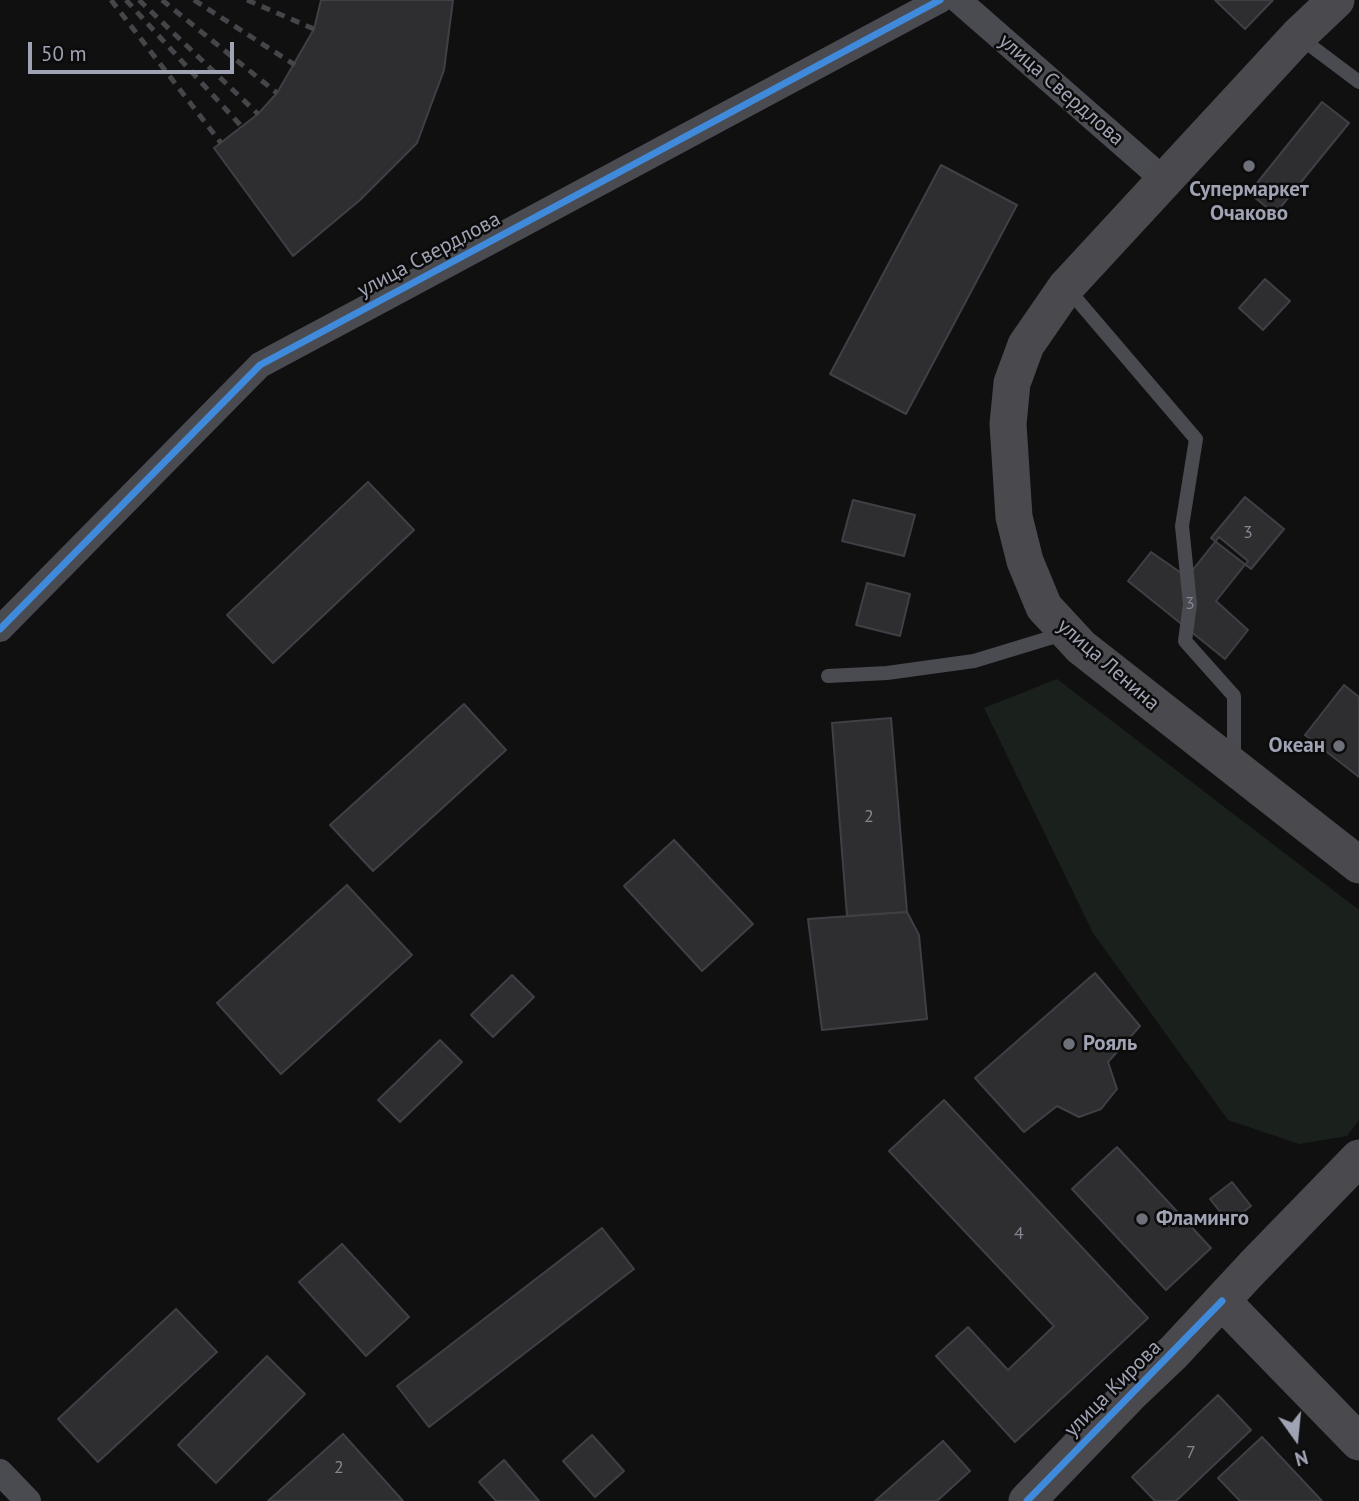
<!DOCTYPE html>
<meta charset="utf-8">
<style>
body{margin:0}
#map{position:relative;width:1359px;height:1501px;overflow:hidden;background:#101011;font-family:"PT Sans",sans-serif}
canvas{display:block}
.north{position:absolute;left:1261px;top:1403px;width:70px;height:70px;-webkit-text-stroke:5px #0b0b0c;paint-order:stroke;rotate:165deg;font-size:19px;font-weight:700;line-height:28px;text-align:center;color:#a0a3b3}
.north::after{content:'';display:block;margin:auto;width:24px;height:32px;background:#a0a3b3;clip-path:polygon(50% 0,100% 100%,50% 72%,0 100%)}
.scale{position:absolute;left:28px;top:42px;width:206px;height:32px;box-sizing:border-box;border:4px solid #a0a3b3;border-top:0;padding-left:9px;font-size:21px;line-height:24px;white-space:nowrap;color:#a0a3b3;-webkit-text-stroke:5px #0b0b0c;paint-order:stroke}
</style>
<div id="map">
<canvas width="1359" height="1501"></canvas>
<div class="north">N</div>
<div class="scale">50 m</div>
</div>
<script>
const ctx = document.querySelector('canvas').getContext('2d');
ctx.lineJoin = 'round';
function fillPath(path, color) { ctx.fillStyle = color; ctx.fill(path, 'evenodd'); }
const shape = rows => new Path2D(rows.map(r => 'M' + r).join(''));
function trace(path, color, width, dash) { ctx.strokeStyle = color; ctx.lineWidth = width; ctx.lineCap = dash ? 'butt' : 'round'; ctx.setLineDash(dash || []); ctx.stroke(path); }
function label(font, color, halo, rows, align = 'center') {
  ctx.font = font + ' "PT Sans",sans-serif'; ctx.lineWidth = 5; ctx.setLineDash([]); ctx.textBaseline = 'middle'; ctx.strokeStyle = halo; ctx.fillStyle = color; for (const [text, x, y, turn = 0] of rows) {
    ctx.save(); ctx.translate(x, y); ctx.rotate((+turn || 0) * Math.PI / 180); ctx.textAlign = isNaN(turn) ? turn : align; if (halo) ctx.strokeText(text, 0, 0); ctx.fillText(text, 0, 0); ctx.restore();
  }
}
fillPath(shape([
 [1057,679,1359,910,1359,1120,1347,1136,1299,1144,1228,1120,1093,933,984,708]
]), '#1a211c');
const building = shape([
 [321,0,453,0,444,70,417,143,360,200,293,256,214,148,258,114,277,93,314,29,321,0],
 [1215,0,1273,0,1245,29,1215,0],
 [1322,102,1349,123,1275,214,1249,193,1322,102],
 [941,165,1017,205,906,414,830,374,941,165],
 [1265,279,1290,301,1263,330,1239,308,1265,279],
 [368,482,414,530,273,663,227,615,368,482],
 [1245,497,1284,529,1251,569,1211,538,1245,497],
 [853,500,915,515,904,556,842,541,853,500],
 [1219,537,1248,561,1216,601,1248,630,1225,659,1128,581,1151,552,1187,577,1219,537],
 [867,583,910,594,900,636,856,625,867,583],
 [1344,685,1359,697,1359,777,1305,735,1344,685],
 [464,704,506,750,373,871,330,825,464,704],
 [891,718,907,912,847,916,832,723,891,718],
 [674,840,753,924,702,971,624,886,674,840],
 [347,885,412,955,281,1074,217,1003,347,885],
 [907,912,919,935,927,1019,822,1030,808,919,907,912],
 [1095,973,1140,1026,1108,1062,1117,1089,1101,1109,1079,1117,1057,1106,1024,1132,975,1078,1095,973],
 [512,975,534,997,493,1037,471,1015,512,975],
 [440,1040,462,1062,400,1122,378,1100,440,1040],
 [944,1100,1148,1318,1015,1442,936,1356,968,1327,1008,1370,1054,1326,889,1151,944,1100],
 [1117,1147,1211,1248,1166,1290,1072,1189,1117,1147],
 [1232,1182,1251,1206,1229,1223,1210,1199,1232,1182],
 [602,1228,634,1269,429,1427,397,1386,602,1228],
 [342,1244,409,1317,366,1356,299,1282,342,1244],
 [176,1309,217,1352,98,1462,58,1419,176,1309],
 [267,1356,305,1394,216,1483,178,1445,267,1356],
 [1218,1395,1251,1430,1176,1501,1155,1501,1132,1477,1218,1395],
 [343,1434,403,1501,268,1501,343,1434],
 [592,1435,624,1471,595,1497,563,1461,592,1435],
 [1262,1437,1322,1501,1240,1501,1218,1478,1262,1437],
 [943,1441,970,1471,937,1501,875,1501,943,1441],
 [504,1460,539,1501,496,1501,479,1482,504,1460]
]);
fillPath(building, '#2e2e30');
trace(building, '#3f4045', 2);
trace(shape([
 [1299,37,1359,82],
 [1067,288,1196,439,1182,526,1190,604,1185,641,1234,696,1234,763],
 [828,676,887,673,974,661,1066,633]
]), '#4a4b51', 14);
trace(shape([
 [958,0,1164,180],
 [0,629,260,365,940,0],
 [0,1472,28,1501]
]), '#4a4b51', 26);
trace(shape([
 [1336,0,1298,36,1066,287,1026,345,1012,383,1008,424,1014,517,1025,561,1044,607,1081,647,1359,865],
 [1222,1301,1359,1442],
 [1027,1501,1133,1391,1174,1352,1253,1267,1359,1158]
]), '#49494e', 37);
trace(shape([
 [111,0,221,143],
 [126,0,242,127],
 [139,0,258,114],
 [162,0,277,93],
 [194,0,295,65],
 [247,0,314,29]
]), '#45464a', 5, [9, 7]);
trace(shape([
 [0,629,260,365,940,0],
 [1027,1501,1222,1301]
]), '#408adc', 7);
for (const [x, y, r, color] of [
 [1249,166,7,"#6e707a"],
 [1339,746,7,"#6e707a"],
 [1069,1044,7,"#6e707a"],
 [1142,1219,7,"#6e707a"]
]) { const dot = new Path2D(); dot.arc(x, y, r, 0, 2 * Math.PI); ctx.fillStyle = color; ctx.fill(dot); trace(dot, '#0b0b0c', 2.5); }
label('18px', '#848692', null, [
 ["3",1248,533],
 ["3",1190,604],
 ["2",869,817],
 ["4",1019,1234],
 ["7",1191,1453],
 ["2",339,1468]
]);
label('21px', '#a0a3b3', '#0b0b0c', [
 ["улица Свердлова",1061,90,41],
 ["улица Свердлова",429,255,-28],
 ["улица Ленина",1108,665,41],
 ["улица Кирова",1113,1389,-45]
]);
label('bold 21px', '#a0a3b3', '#0b0b0c', [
 ["Супермаркет",1249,190,"center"],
 ["Очаково",1249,214,"center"],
 ["Океан",1325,746,"right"],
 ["Рояль",1083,1044],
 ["Фламинго",1156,1219]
], 'left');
</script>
